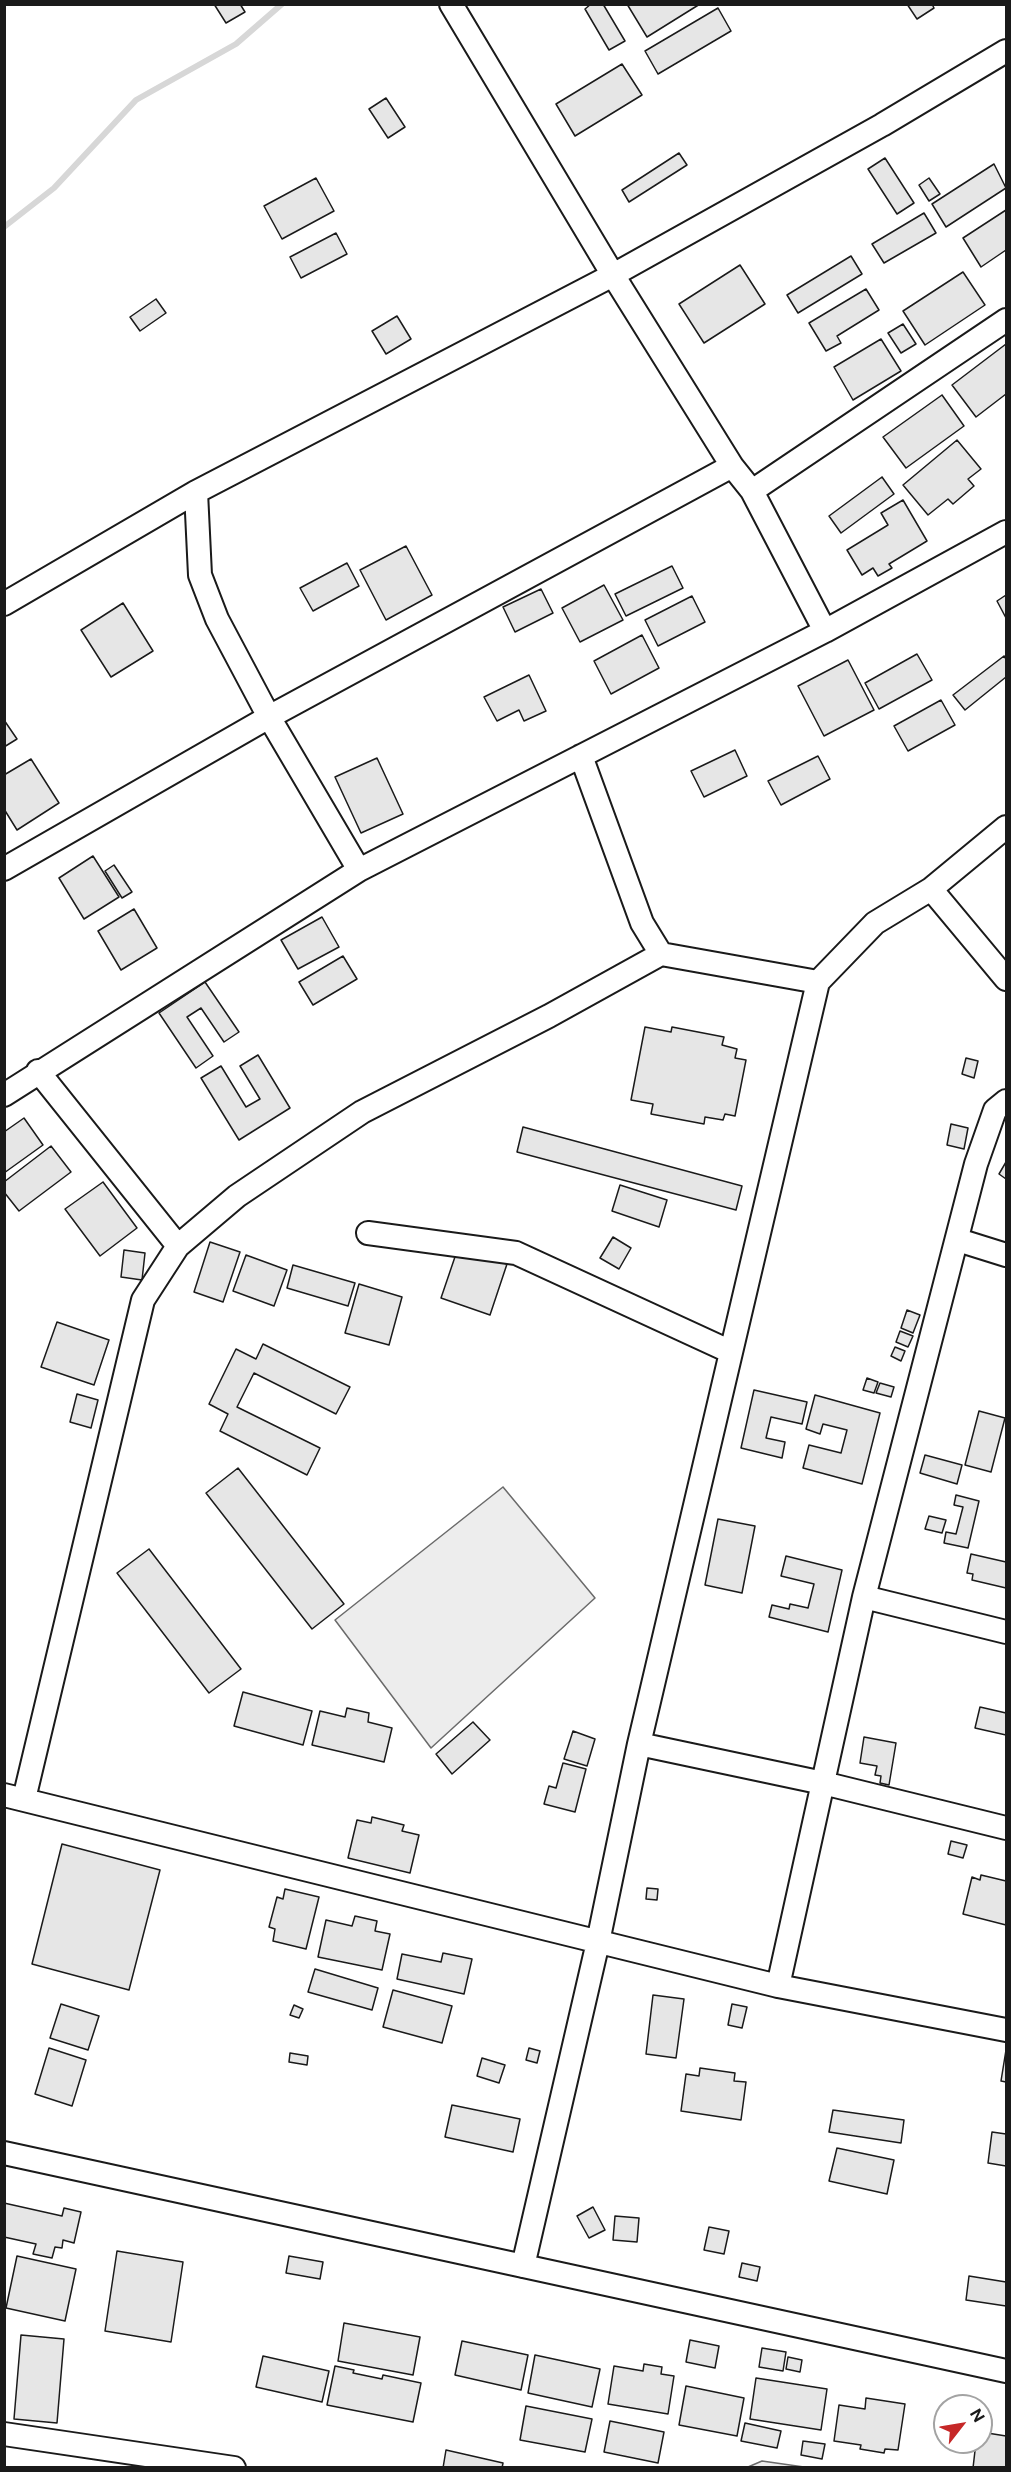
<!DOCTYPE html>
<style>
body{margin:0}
#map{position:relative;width:1011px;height:2472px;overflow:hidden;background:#fff;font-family:"Public Sans",sans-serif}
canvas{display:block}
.frame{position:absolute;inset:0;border:6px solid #1a1a1a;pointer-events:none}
.north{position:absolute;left:933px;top:2394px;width:60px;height:60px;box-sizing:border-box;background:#fff;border:2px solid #a3a3a3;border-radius:50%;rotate:59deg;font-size:16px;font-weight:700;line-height:24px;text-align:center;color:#1a1a1a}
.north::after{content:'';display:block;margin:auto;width:21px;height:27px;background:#c62828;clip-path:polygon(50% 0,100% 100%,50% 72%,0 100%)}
</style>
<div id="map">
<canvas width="1011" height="2472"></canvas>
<div class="frame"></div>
<div class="north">N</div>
</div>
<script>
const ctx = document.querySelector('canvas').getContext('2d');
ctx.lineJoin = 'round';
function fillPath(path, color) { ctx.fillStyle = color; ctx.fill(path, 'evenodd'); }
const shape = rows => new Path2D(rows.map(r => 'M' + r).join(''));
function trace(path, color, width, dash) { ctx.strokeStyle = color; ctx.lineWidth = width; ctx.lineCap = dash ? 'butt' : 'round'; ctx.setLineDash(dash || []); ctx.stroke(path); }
const built = shape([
 [503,1487,595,1598,431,1748,335,1620,503,1487],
 [762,2461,804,2467,748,2467,762,2461]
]);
fillPath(built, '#ededed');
trace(built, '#6a6a6a', 1.5);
trace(shape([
 [4,227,54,188,136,100,236,44,282,4]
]), '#d7d7d7', 6);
const building = shape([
 [214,4,240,4,245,12,226,23,214,4],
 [591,4,603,4,625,41,609,50,585,9,591,4],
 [627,4,700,4,647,37,627,4],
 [907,4,932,4,934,8,917,19,907,4],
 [718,8,731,31,658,74,645,51,718,8],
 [622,64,642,95,575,136,556,104,622,64],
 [386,98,405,127,388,138,369,109,386,98],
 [679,153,687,165,629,202,622,190,679,153],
 [885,158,914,203,897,214,868,169,885,158],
 [994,164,1006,188,946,227,932,204,994,164],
 [316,178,334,211,282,239,264,206,316,178],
 [929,178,940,194,929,201,919,185,929,178],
 [1006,210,1006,250,981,267,963,238,1006,210],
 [924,213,936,233,884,263,872,244,924,213],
 [336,233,347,254,301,278,290,257,336,233],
 [851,256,862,274,798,313,787,295,851,256],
 [740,265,765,304,704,343,679,304,740,265],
 [963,272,985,305,925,345,903,311,963,272],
 [866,289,879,310,837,336,841,343,826,351,809,323,866,289],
 [156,299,166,313,140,331,130,317,156,299],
 [397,316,411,339,386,354,372,331,397,316],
 [903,324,916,344,901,353,888,333,903,324],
 [881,339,901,371,853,400,834,367,881,339],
 [1006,344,1006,394,976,417,952,385,1006,344],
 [942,395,964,426,906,468,883,437,942,395],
 [957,440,981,469,968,479,974,486,953,504,948,499,928,515,903,485,957,440],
 [882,477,894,494,841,533,829,516,882,477],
 [903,500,927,541,889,564,892,568,878,576,873,568,862,575,847,550,888,525,881,513,903,500],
 [406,546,432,595,386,620,360,570,406,546],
 [347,563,359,586,313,611,300,588,347,563],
 [672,566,683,588,626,616,615,594,672,566],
 [604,585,623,620,580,642,562,608,604,585],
 [541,589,553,613,515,632,503,607,541,589],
 [1006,595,1006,618,997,601,1006,595],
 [692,596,705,622,658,646,645,620,692,596],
 [123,603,153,651,111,677,81,630,123,603],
 [642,635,659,668,611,694,594,661,642,635],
 [917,654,932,680,879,709,865,683,917,654],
 [1004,656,1006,659,1006,677,965,710,953,695,1004,656],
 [848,660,874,710,824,736,798,686,848,660],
 [529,675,546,711,524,721,519,710,497,721,484,697,529,675],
 [941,700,955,725,908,751,894,726,941,700],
 [4,720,17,739,4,747,4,720],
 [735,750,747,776,704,797,691,771,735,750],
 [818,756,830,779,781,805,768,781,818,756],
 [377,758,403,814,361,833,335,777,377,758],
 [31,759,59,803,17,830,4,809,4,775,31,759],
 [93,856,119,897,84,919,59,878,93,856],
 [114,865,132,892,122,898,105,871,114,865],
 [134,909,157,948,121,970,98,931,134,909],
 [322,917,339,947,298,969,281,940,322,917],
 [343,956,357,979,313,1005,299,982,343,956],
 [205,982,239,1032,224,1042,201,1008,187,1017,213,1056,196,1068,159,1013,205,982],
 [645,1027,671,1032,672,1027,724,1037,722,1045,737,1049,735,1058,746,1060,735,1116,725,1114,723,1120,705,1117,704,1124,651,1114,653,1104,631,1100,645,1027],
 [258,1055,290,1108,239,1140,201,1078,221,1066,246,1107,260,1099,240,1066,258,1055],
 [966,1058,978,1061,974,1078,962,1074,966,1058],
 [24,1118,43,1145,4,1173,4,1132,24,1118],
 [951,1124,968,1128,964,1149,947,1145,951,1124],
 [523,1127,742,1186,736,1210,517,1152,523,1127],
 [51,1146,71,1172,19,1211,4,1192,4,1182,51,1146],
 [1006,1162,1006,1179,999,1174,1006,1162],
 [103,1182,137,1228,100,1256,65,1209,103,1182],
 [620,1185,667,1200,659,1227,612,1211,620,1185],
 [613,1237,631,1248,619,1269,600,1258,613,1237],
 [210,1242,240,1252,223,1302,194,1292,210,1242],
 [458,1248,507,1264,490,1315,441,1298,458,1248],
 [124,1250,145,1253,142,1280,121,1277,124,1250],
 [246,1255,287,1270,274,1306,233,1291,246,1255],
 [293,1265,355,1283,348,1306,287,1288,293,1265],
 [359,1284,402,1297,389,1345,345,1333,359,1284],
 [907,1310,920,1315,913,1333,901,1328,907,1310],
 [57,1322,109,1340,94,1385,41,1367,57,1322],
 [900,1331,913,1336,908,1347,896,1342,900,1331],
 [263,1344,350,1387,336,1414,254,1373,237,1407,320,1448,307,1475,220,1431,228,1414,209,1404,236,1349,256,1359,263,1344],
 [895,1347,905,1351,901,1361,891,1356,895,1347],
 [867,1378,878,1382,874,1393,863,1390,867,1378],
 [880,1383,894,1387,891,1397,876,1393,880,1383],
 [754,1390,807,1402,802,1424,771,1417,766,1438,785,1442,782,1458,741,1448,754,1390],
 [77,1394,98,1400,91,1428,70,1422,77,1394],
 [815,1395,880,1413,862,1484,803,1468,809,1445,841,1453,847,1430,823,1424,820,1434,806,1429,815,1395],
 [979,1411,1005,1418,991,1472,965,1465,979,1411],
 [925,1455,962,1465,957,1484,920,1473,925,1455],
 [238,1468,344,1604,312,1629,206,1493,238,1468],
 [956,1495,979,1501,968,1548,944,1543,946,1532,956,1534,963,1507,954,1505,956,1495],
 [929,1516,946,1520,942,1533,925,1529,929,1516],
 [718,1519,755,1526,742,1593,705,1585,718,1519],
 [149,1549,241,1669,209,1693,117,1573,149,1549],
 [971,1554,1006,1562,1006,1588,972,1580,973,1574,967,1573,971,1554],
 [786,1556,842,1570,828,1632,769,1617,772,1605,789,1609,790,1604,808,1608,814,1584,781,1576,786,1556],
 [243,1692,312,1711,303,1745,234,1726,243,1692],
 [980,1707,1006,1713,1006,1735,975,1728,980,1707],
 [347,1708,369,1713,368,1722,392,1728,384,1762,312,1745,320,1711,345,1717,347,1708],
 [473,1722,490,1740,452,1774,436,1754,473,1722],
 [573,1731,595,1739,587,1766,564,1759,573,1731],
 [864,1737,896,1743,889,1785,880,1783,881,1776,875,1775,877,1766,860,1763,864,1737],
 [563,1763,586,1769,575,1812,544,1804,549,1786,556,1788,563,1763],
 [372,1817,404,1825,402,1831,419,1835,410,1873,348,1858,357,1820,371,1823,372,1817],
 [951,1841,967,1845,963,1858,948,1854,951,1841],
 [62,1844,160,1870,129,1990,32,1964,62,1844],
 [981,1875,1006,1881,1006,1925,963,1914,972,1877,980,1880,981,1875],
 [647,1888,658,1889,657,1900,646,1899,647,1888],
 [285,1889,319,1897,306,1949,273,1941,275,1929,269,1927,277,1897,283,1899,285,1889],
 [355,1916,377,1921,375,1931,390,1934,382,1970,318,1957,326,1920,352,1926,355,1916],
 [443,1953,472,1959,464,1994,397,1979,402,1954,441,1962,443,1953],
 [315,1969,378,1988,372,2010,308,1992,315,1969],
 [393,1990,452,2006,442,2043,383,2027,393,1990],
 [653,1995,684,1999,676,2058,646,2054,653,1995],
 [61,2004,99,2016,88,2050,50,2038,61,2004],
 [732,2004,747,2007,742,2028,728,2025,732,2004],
 [294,2005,303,2009,299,2018,290,2015,294,2005],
 [49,2048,86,2060,72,2106,35,2094,49,2048],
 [529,2048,540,2051,537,2063,526,2060,529,2048],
 [1006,2050,1006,2082,1001,2081,1006,2050],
 [290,2053,308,2056,307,2065,289,2062,290,2053],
 [482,2058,505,2065,499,2083,477,2076,482,2058],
 [700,2068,735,2073,734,2081,746,2082,741,2120,681,2111,686,2074,699,2076,700,2068],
 [452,2105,520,2119,513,2152,445,2137,452,2105],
 [833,2110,904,2120,901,2143,829,2132,833,2110],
 [992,2132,1006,2134,1006,2166,988,2163,992,2132],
 [837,2148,894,2160,887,2194,829,2181,837,2148],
 [4,2203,62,2216,64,2208,81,2212,74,2243,63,2240,62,2248,55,2247,52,2258,33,2254,36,2244,4,2237,4,2203],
 [593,2207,605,2230,589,2238,577,2216,593,2207],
 [615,2216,639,2218,637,2242,613,2240,615,2216],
 [709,2227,729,2231,724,2254,704,2250,709,2227],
 [117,2251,183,2262,171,2342,105,2331,117,2251],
 [17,2256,76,2269,65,2321,6,2308,17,2256],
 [289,2256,323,2262,320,2279,286,2273,289,2256],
 [742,2263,760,2267,757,2281,739,2277,742,2263],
 [969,2276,1006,2282,1006,2306,966,2300,969,2276],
 [344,2323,420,2337,413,2375,338,2361,344,2323],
 [21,2335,64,2339,57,2423,14,2419,21,2335],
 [690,2340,719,2346,715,2368,686,2362,690,2340],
 [462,2341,528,2355,521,2390,455,2375,462,2341],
 [762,2348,786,2352,783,2371,759,2367,762,2348],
 [535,2355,600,2369,592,2407,528,2393,535,2355],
 [263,2356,329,2371,322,2402,256,2387,263,2356],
 [788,2357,802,2360,800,2372,786,2369,788,2357],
 [644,2364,662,2367,661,2374,674,2376,668,2414,608,2404,614,2366,643,2371,644,2364],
 [335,2366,354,2370,353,2373,382,2379,383,2375,421,2383,413,2422,327,2405,335,2366],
 [756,2378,827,2389,821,2430,750,2419,756,2378],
 [686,2386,744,2398,737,2436,679,2425,686,2386],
 [866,2398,905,2404,898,2450,885,2449,884,2453,860,2449,861,2445,834,2441,839,2405,865,2409,866,2398],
 [526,2406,592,2419,585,2452,520,2440,526,2406],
 [610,2421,664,2432,658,2463,604,2452,610,2421],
 [745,2423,781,2431,777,2448,741,2441,745,2423],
 [981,2432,1006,2436,1006,2468,973,2468,976,2442,981,2442,981,2432],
 [803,2441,825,2444,822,2459,801,2455,803,2441],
 [446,2450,503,2463,502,2468,443,2468,446,2450]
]);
fillPath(building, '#e6e6e6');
trace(building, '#1a1a1a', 1.5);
const minor = shape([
 [451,4,613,275,732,466,752,491,825,631],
 [752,491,1006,320],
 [196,492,200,575,217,619,269,717,359,870],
 [4,604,196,492,613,275,882,125,1006,51],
 [581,756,642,923,661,954,818,982],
 [4,869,269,717,732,466],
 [931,889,1006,979],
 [38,1071,178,1246],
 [4,1095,359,870,825,631,1006,532],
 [368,1233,516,1253,731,1352],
 [958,1240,1006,1255],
 [864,1597,1006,1632],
 [639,1744,823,1783,1006,1828],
 [4,1795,778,1986,1006,2030],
 [24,1799,143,1300,178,1246,237,1196,362,1112,549,1016,661,954],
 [778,1986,864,1597,976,1164,995,1110,1006,1101],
 [4,2153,1006,2371],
 [523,2266,598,1942,639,1744,818,982,875,923,931,889,1006,827],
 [4,2434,234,2468]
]);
trace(minor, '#1a1a1a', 26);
trace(minor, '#fff', 22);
</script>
